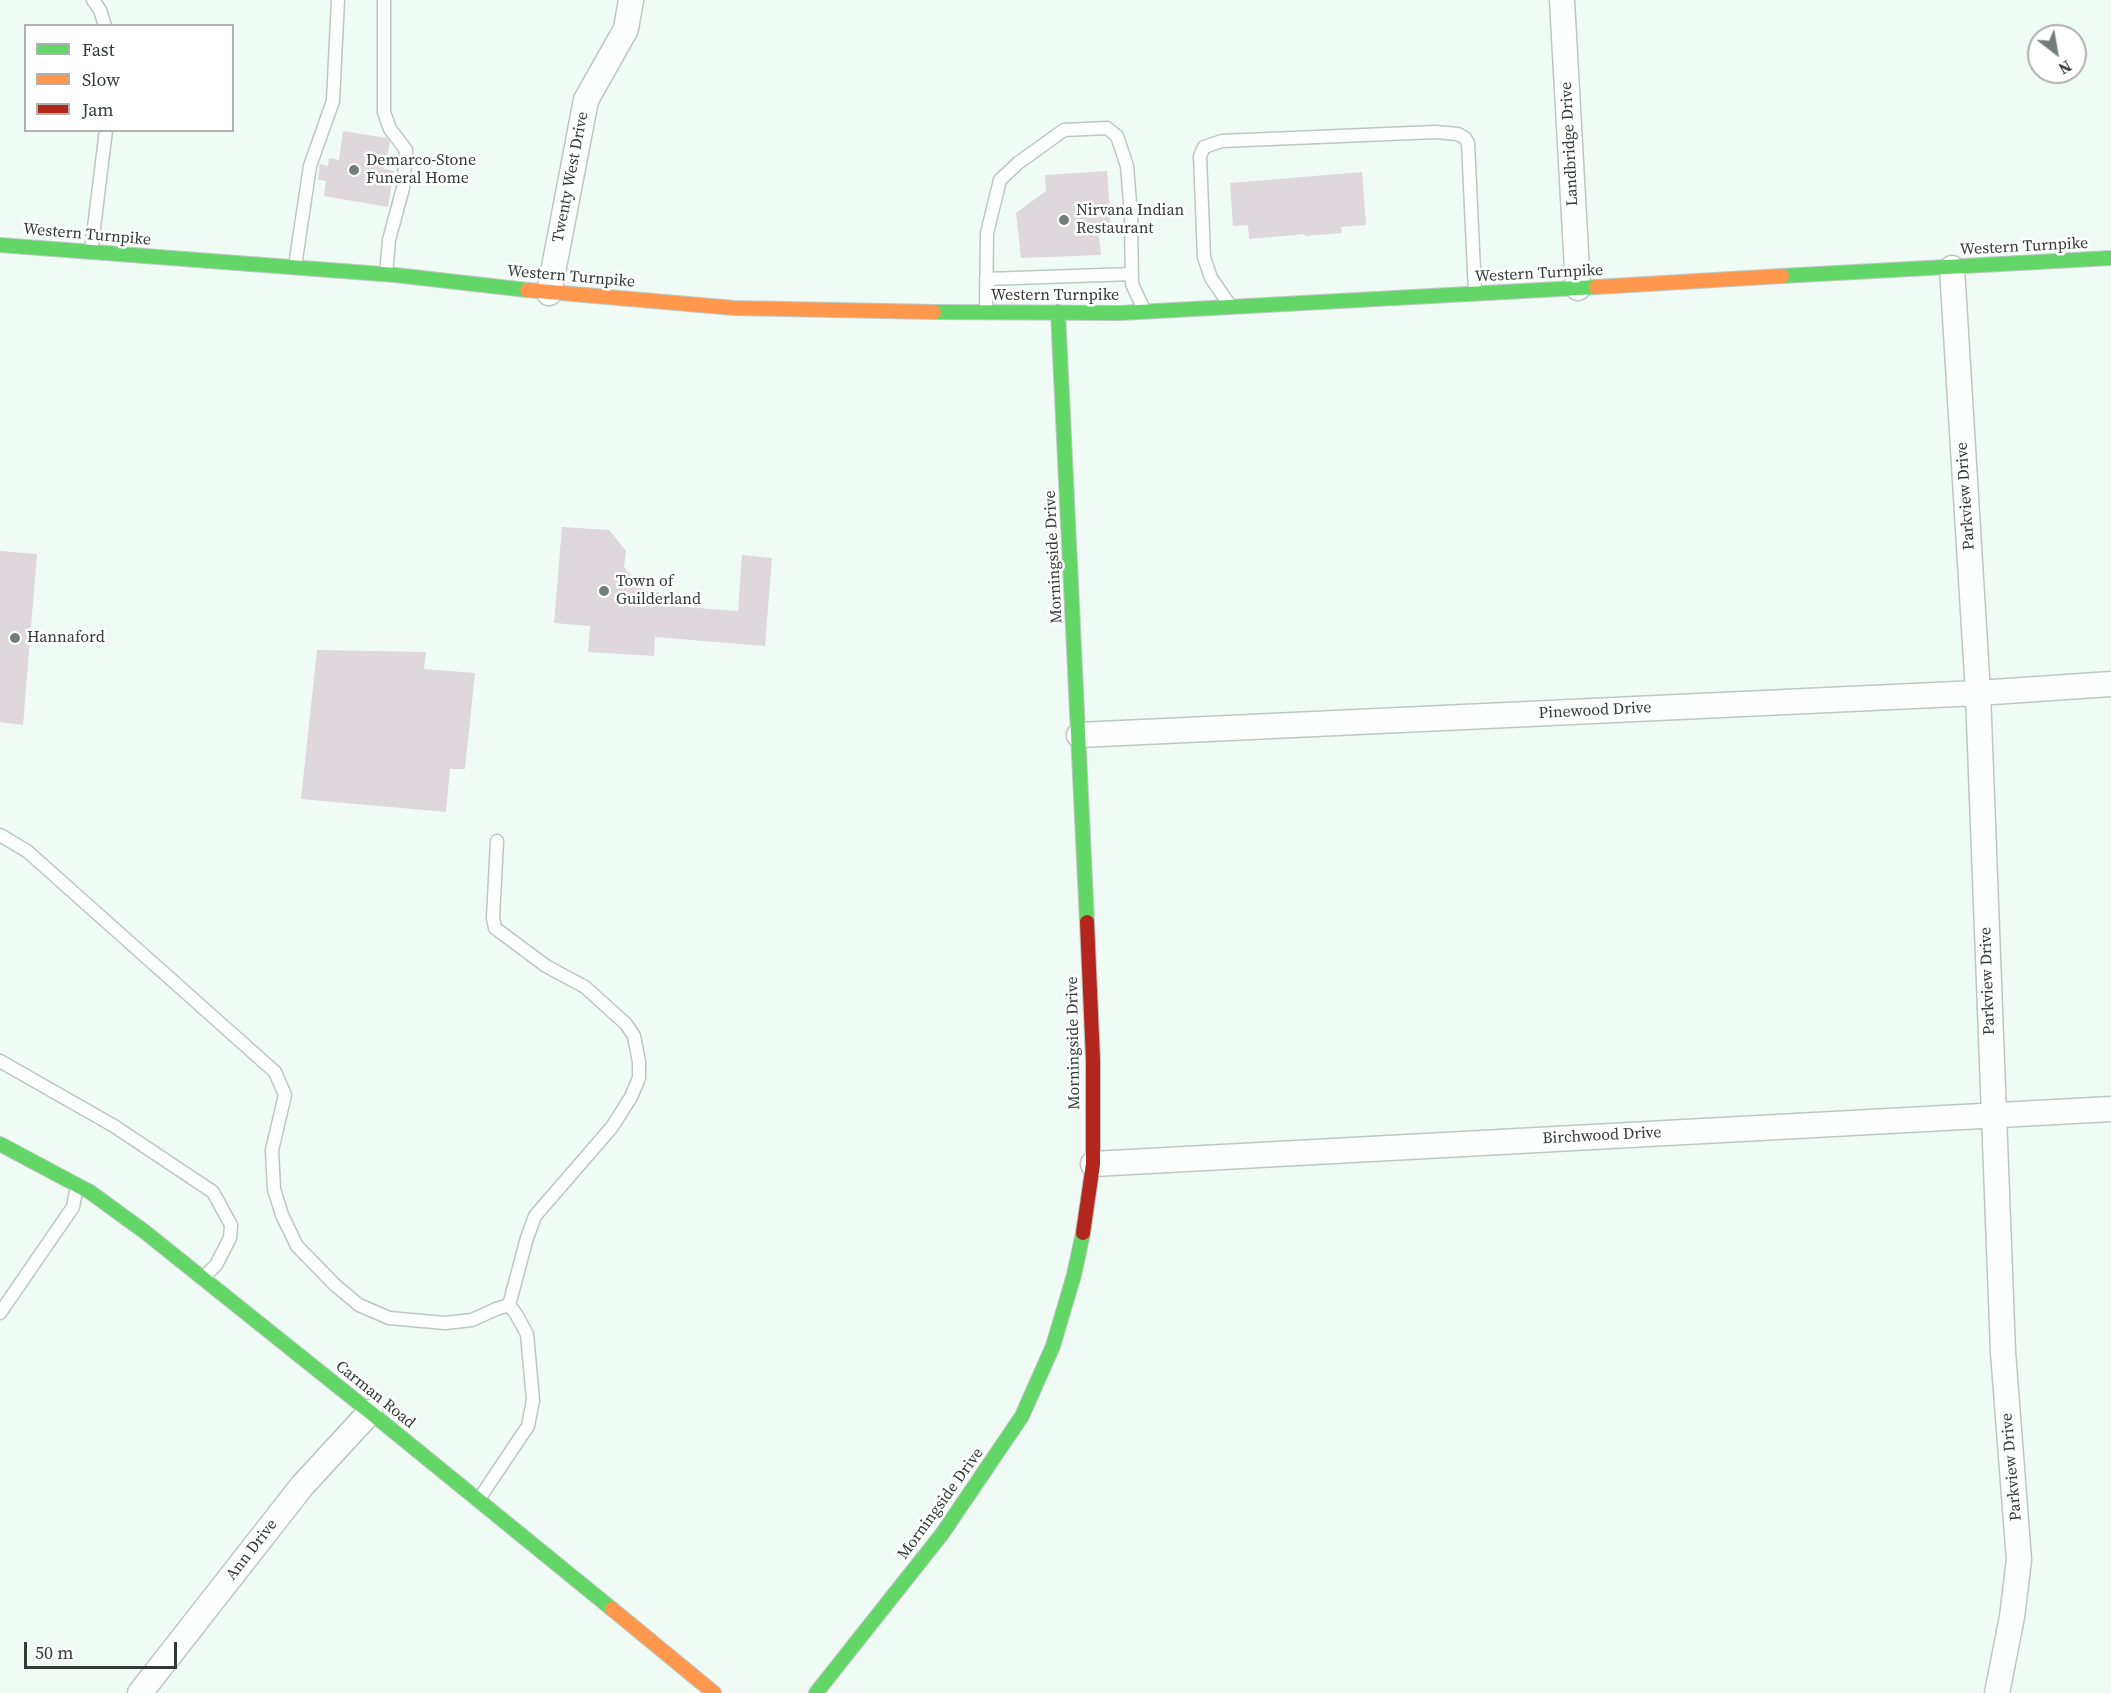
<!DOCTYPE html>
<style>
body{margin:0}
#map{position:relative;width:2111px;height:1693px;overflow:hidden;background:#f0fbf5;font-family:"Source Serif 4",serif}
canvas{display:block}
.legend{position:absolute;left:24px;top:24px;width:210px;height:108px;box-sizing:border-box;background:#fff;border:2px solid #adb1af;margin:0;padding:8px 10px;list-style:none;font-size:18px;color:#323b36}
.legend li{display:flex;align-items:center;gap:12px;height:30px}
.legend b{width:30px;border:2px solid #adb1af}
.north{position:absolute;left:2027px;top:24px;width:60px;height:60px;box-sizing:border-box;background:#fff;border:2px solid #adb1af;border-radius:50%;rotate:149deg;font-size:16px;font-weight:700;line-height:24px;text-align:center;color:#323b36}
.north::after{content:'';display:block;margin:auto;width:21px;height:27px;background:#747e79;clip-path:polygon(50% 0,100% 100%,50% 72%,0 100%)}
.scale{position:absolute;left:24px;top:1642px;width:153px;height:27px;box-sizing:border-box;border:3px solid #323b36;border-top:0;padding-left:8px;font-size:18px;line-height:21px;white-space:nowrap;color:#323b36;-webkit-text-stroke:4px #fff;paint-order:stroke}
</style>
<div id="map">
<canvas width="2111" height="1693"></canvas>
<ul class="legend">
<li><b style="height:8px;background:#63d668"></b>Fast</li>
<li><b style="height:8px;background:#ff974d"></b>Slow</li>
<li><b style="height:8px;background:#b3261e"></b>Jam</li>
</ul>
<div class="north">N</div>
<div class="scale">50 m</div>
</div>
<script>
const ctx = document.querySelector('canvas').getContext('2d');
ctx.lineJoin = 'round';
function fillPath(path, color) { ctx.fillStyle = color; ctx.fill(path, 'evenodd'); }
const shape = rows => new Path2D(rows.map(r => 'M' + r).join(''));
function trace(path, color, width, dash) { ctx.strokeStyle = color; ctx.lineWidth = width; ctx.lineCap = dash ? 'butt' : 'round'; ctx.setLineDash(dash || []); ctx.stroke(path); }
function label(font, color, halo, rows, align = 'center') {
  ctx.font = font + ' "Source Serif 4",serif'; ctx.lineWidth = 5; ctx.setLineDash([]); ctx.textBaseline = 'middle'; ctx.strokeStyle = halo; ctx.fillStyle = color; for (const [text, x, y, turn = 0] of rows) {
    ctx.save(); ctx.translate(x, y); ctx.rotate((+turn || 0) * Math.PI / 180); ctx.textAlign = isNaN(turn) ? turn : align; if (halo) ctx.strokeText(text, 0, 0); ctx.fillText(text, 0, 0); ctx.restore();
  }
}
fillPath(shape([
 [343,131,387,138,390,142,384,169,394,171,388,207,324,196,326,181,318,180,320,164,328,166,329,158,339,160],
 [1107,171,1111,227,1098,229,1101,255,1021,258,1016,213,1046,191,1045,175],
 [1362,172,1366,225,1341,227,1342,233,1305,236,1305,234,1249,239,1248,225,1233,226,1230,183],
 [562,527,609,530,626,551,624,567,645,591,659,592,658,605,738,611,742,555,772,558,765,646,655,637,654,656,588,652,590,626,554,623],
 [0,551,37,554,23,725,0,722],
 [317,650,426,652,424,669,475,673,465,769,450,769,446,812,301,799]
]), '#ded7db');
const lane = shape([
 [93,0,100,10,105,26],
 [384,0,384,112,390,129,406,150,403,188,389,240,386,274],
 [91,252,106,130],
 [295,266,310,166,333,101,338,0],
 [989,283,986,279,1132,274],
 [1229,304,1211,278,1204,257,1200,156,1204,147,1222,141,1435,132,1458,134,1465,138,1468,143,1475,292],
 [986,310,987,233,1000,180,1018,163,1064,130,1107,128,1117,136,1127,166,1131,215,1132,284,1144,310],
 [0,835,27,851,275,1072,285,1095,272,1150,274,1189,282,1215,297,1246,335,1285,359,1305,389,1318,445,1323,472,1320,496,1309,509,1305,516,1314,527,1334,533,1400,528,1426,479,1499],
 [497,841,493,918,495,928,546,966,585,987,626,1024,634,1036,639,1062,639,1078,631,1097,612,1127,535,1216,527,1238,509,1305],
 [0,1061,114,1126,213,1192,231,1225,230,1238,216,1265,204,1277],
 [0,1313,73,1207,77,1186]
]);
const street = shape([
 [1562,0,1578,288],
 [1952,268,1978,693,2003,1352,2019,1560,2012,1617,1997,1693],
 [549,293,586,100,626,29,631,0],
 [1079,735,1978,693,2111,684],
 [1093,1164,2111,1109],
 [140,1693,302,1486,370,1412]
]);
const fast = shape([
 [0,245,395,275,527,290],
 [1782,276,2111,258],
 [934,312,1120,313,1596,287],
 [1058,312,1087,922],
 [0,1144,90,1192,145,1232,370,1412,612,1609],
 [816,1693,942,1534,1022,1416,1053,1346,1074,1275,1083,1233]
]);
const slow = shape([
 [1596,287,1782,276],
 [527,290,734,308,934,312],
 [612,1609,714,1693]
]);
const jam = shape([
 [1083,1233,1093,1164,1093,1060,1087,922]
]);
trace(lane, '#bdc7c2', 15);
trace(street, '#bdc7c2', 27);
trace(fast, '#bdc7c2', 16);
trace(slow, '#bdc7c2', 16);
trace(jam, '#bdc7c2', 16);
trace(lane, '#fdfefe', 12);
trace(street, '#fdfefe', 24);
trace(fast, '#63d668', 14);
trace(slow, '#ff974d', 14);
trace(jam, '#b3261e', 14);
for (const [x, y, r, color] of [
 [354,170,6,"#747e79"],
 [1064,220,6,"#747e79"],
 [604,591,6,"#747e79"],
 [15,638,6,"#747e79"]
]) { const dot = new Path2D(); dot.arc(x, y, r, 0, 2 * Math.PI); ctx.fillStyle = color; ctx.fill(dot); trace(dot, '#fff', 2); }
label('16px', '#323b36', '#fff', [
 ["Landbridge Drive",1570,144,-93],
 ["Twenty West Drive",571,177,-79],
 ["Western Turnpike",87,235,5],
 ["Western Turnpike",2024,247,-3],
 ["Western Turnpike",1539,274,-3],
 ["Western Turnpike",571,277,5],
 ["Western Turnpike",1055,296],
 ["Parkview Drive",1966,496,-94],
 ["Morningside Drive",1054,557,-93],
 ["Pinewood Drive",1595,711,-3],
 ["Parkview Drive",1988,981,-92],
 ["Morningside Drive",1074,1043,-91],
 ["Birchwood Drive",1602,1136,-3],
 ["Carman Road",375,1395,39],
 ["Parkview Drive",2012,1467,-95],
 ["Morningside Drive",941,1504,-54],
 ["Ann Drive",252,1550,-52]
]);
label('16px', '#323b36', '#fff', [
 ["Demarco-Stone",366,161],
 ["Funeral Home",366,179],
 ["Nirvana Indian",1076,211],
 ["Restaurant",1076,229],
 ["Town of",616,582],
 ["Guilderland",616,600],
 ["Hannaford",27,638]
], 'left');
</script>
